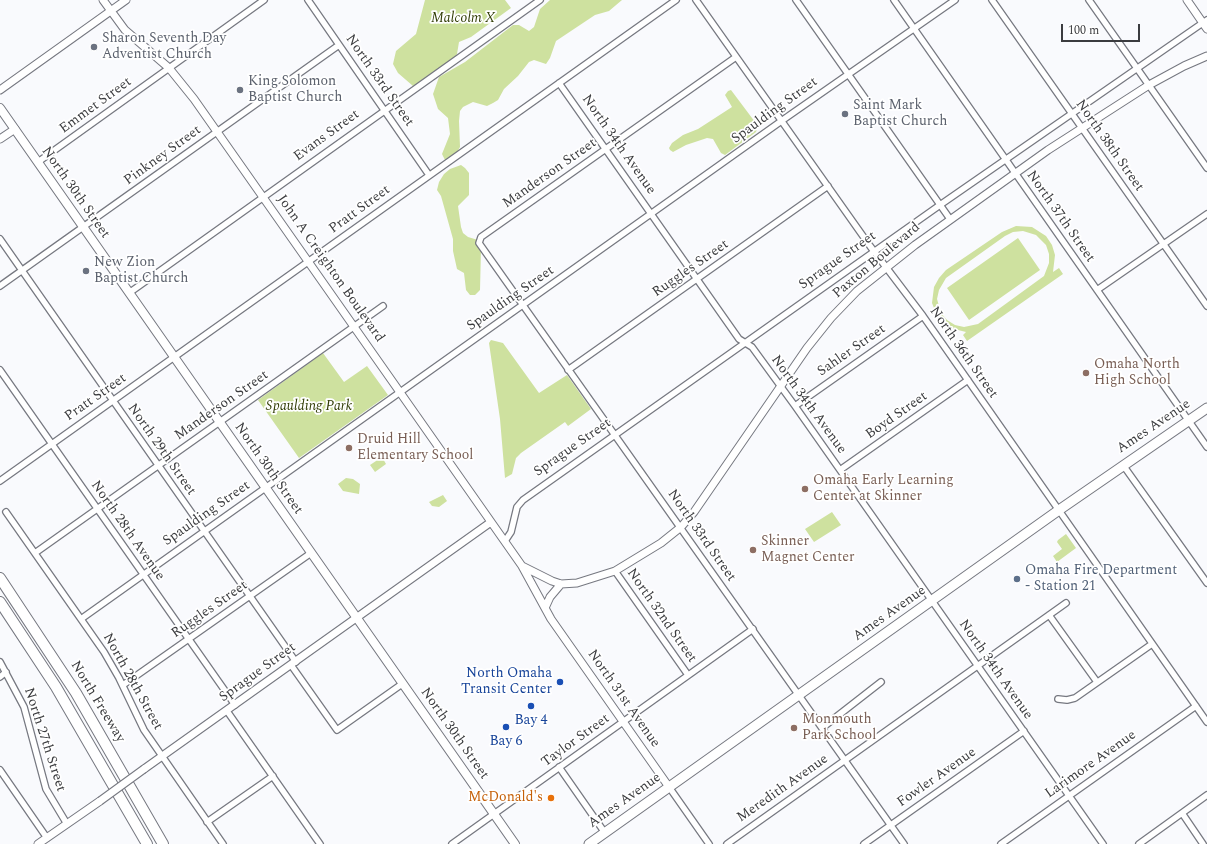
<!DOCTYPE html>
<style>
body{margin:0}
#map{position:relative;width:1207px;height:844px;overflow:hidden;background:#f9fafd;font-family:Spectral,serif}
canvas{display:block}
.scale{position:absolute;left:1061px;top:24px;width:79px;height:18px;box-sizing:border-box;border:2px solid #3b3c3f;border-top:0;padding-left:5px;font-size:12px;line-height:14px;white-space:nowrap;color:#3b3c3f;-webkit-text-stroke:3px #fff;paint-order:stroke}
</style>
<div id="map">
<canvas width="1207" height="844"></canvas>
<div class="scale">100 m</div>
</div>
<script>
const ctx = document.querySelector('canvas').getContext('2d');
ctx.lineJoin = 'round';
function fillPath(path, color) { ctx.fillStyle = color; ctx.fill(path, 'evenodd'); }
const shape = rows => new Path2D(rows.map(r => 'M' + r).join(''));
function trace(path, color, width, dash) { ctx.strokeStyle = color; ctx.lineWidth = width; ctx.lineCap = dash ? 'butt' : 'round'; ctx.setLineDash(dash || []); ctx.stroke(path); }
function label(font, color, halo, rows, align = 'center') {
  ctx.font = font + ' Spectral,serif'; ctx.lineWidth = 3.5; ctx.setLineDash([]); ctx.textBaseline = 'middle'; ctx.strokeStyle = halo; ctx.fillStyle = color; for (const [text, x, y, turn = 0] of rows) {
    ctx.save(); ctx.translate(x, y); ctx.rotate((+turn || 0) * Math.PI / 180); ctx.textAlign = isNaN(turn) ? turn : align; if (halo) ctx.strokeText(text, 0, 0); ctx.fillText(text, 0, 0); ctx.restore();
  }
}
fillPath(shape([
 [425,0,505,0,511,8,471,37,459,42,457,54,453,60,413,86,398,73,393,64,396,51,416,34],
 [550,0,622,0,609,11,595,15,556,41,550,58,546,64,534,60,529,62,518,76,504,89,498,100,493,103,487,106,473,102,463,107,460,111,459,121,460,147,456,154,445,160,442,154,450,134,448,118,438,109,433,94,439,77,465,62,513,25,519,25,529,31,534,27,540,9],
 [731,90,758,126,756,132,725,155,721,153,713,139,707,138,686,145,673,152,670,150,669,148,672,143,683,135,698,129,732,107,725,95,728,91],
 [461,165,465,168,469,173,469,195,458,206,461,227,463,233,468,237,478,240,481,248,480,290,475,295,470,295,466,290,464,273,457,269,453,251,453,239,441,196,437,190,439,182,444,174,450,169],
 [1016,226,1032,227,1046,236,1052,245,1055,255,1053,272,1059,268,1063,274,967,341,963,335,966,332,950,328,938,318,932,303,934,287,939,278,946,270,1002,232],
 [1023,231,1036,235,1046,245,1049,254,1049,263,1044,276,978,324,964,327,955,325,947,320,941,313,937,299,939,290,946,278,1005,236,1013,232],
 [1018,238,1040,270,969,320,947,288],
 [491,340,503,343,539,393,567,375,591,409,568,426,565,422,521,453,516,458,512,474,505,478,500,419,489,343],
 [323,353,344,382,367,366,388,395,299,458,258,400],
 [382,457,386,464,375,472,370,465],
 [346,478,353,479,360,484,359,494,343,491,338,484],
 [443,495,447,501,439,507,432,506,429,502],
 [832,512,841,525,814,542,805,529],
 [1066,534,1076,548,1057,562,1053,556,1062,549,1057,542,1058,540]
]), '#cee19f');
const minor = shape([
 [308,0,429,175],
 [696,0,870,246,923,316,1207,722],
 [796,0,950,219],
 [894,0,1207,447],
 [992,0,1207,306],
 [1089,0,1207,168],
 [736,57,481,237,479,243,904,844],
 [559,83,739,339,752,347,795,406,1103,844],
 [38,162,264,0],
 [0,239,296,662],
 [0,286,339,45],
 [1097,290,1207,214],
 [129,293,540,0],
 [0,370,235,705],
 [568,370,828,186],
 [795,406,923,316],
 [1123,465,1207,583],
 [840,470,968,380],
 [0,481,676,0],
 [6,512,104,652,119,678,144,730,223,844],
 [505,541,511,532,517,507,523,500,940,205,1207,20],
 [35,553,383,306],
 [615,571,688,675],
 [1049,615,1097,682],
 [81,619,787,117,955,0],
 [0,662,24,707,46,789,67,824],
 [291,665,337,730,402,684],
 [0,677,6,672],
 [123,685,311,553],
 [1058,699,1067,700,1075,698,1152,644],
 [227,711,320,844],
 [822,728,881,682],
 [559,767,605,833],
 [0,770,47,838],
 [669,787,709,844],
 [1182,813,1203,844],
 [207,822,273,776],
 [452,844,753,629],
 [727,844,1066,603],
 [864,844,1024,731],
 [1001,844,1196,706],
 [1139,844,1207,795]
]);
const tertiary = shape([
 [103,0,125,30,169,68,194,99,522,566,551,619,669,787],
 [1187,0,1207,29],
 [0,90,126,0],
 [0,139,15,129],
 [522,566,552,581,561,584,577,583,615,571,661,543,681,527,694,512,807,348,831,318,857,291,915,245,1048,150,1149,85,1184,66,1207,56],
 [545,608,550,597,561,584],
 [144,769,491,522],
 [38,844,100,801]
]);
const secondary = shape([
 [0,108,515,844]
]);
const primary = shape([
 [589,844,1059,510,1207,408]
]);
const motorway = shape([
 [0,578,76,693,163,844],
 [0,602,56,687,147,844]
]);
trace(minor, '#767880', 8);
trace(tertiary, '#767880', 9);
trace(secondary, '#767880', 10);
trace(primary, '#767880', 11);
trace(motorway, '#767880', 12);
trace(minor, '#fff', 5.5);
trace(tertiary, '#fff', 7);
trace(secondary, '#fff', 8);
trace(primary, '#fff', 9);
trace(motorway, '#fff', 10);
const tertiaryBridge = shape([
 [100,801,144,769]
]);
trace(tertiaryBridge, '#767880', 9, []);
trace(tertiaryBridge, '#fff', 7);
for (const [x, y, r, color] of [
 [94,47,4,"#6b7280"],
 [240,90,4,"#6b7280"],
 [845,114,4,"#6b7280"],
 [86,271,4,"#6b7280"],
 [1086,373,4,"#8d6e63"],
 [349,448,4,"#8d6e63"],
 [805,489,4,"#8d6e63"],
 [753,550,4,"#8d6e63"],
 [1017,579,4,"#5c6f8a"],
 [560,682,4,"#1a4fb4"],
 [531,706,4,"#1a4fb4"],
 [506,727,4,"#1a4fb4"],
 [794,728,4,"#8d6e63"],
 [551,798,4,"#e8710a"]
]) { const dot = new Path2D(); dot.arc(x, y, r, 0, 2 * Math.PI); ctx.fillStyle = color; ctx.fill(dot); trace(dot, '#fff', 1.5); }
label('italic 14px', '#323e07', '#fff', [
 ["Malcolm X",463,19],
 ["Spaulding Park",309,407]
]);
label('14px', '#5b616d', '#fff', [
 ["Sharon Seventh Day",102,39],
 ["Adventist Church",102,55],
 ["King Solomon",248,82],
 ["Baptist Church",248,98],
 ["Saint Mark",853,106],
 ["Baptist Church",853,122],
 ["New Zion",94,263],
 ["Baptist Church",94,279]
], 'left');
label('14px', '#3b3c3f', '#fff', [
 ["North 33rd Street",379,81,55],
 ["Emmet Street",96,106,-36],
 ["Spaulding Street",775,111,-36],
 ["Evans Street",327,136,-36],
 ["North 34th Avenue",618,145,55],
 ["North 38th Street",1109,146,55],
 ["Pinkney Street",163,156,-36],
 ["Manderson Street",550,174,-35],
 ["North 30th Street",75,193,55],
 ["Pratt Street",360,210,-36],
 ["North 37th Street",1060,217,55],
 ["Sprague Street",838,261,-35],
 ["Paxton Boulevard",877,261,-40],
 ["John A Creighton Boulevard",330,269,55],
 ["Ruggles Street",691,269,-35],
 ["Spaulding Street",511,299,-35],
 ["Sahler Street",852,351,-35],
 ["North 36th Street",963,353,55],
 ["Pratt Street",96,398,-35],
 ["North 34th Avenue",808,405,54],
 ["Manderson Street",222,406,-35],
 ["Boyd Street",897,416,-35],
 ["Ames Avenue",1154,427,-34],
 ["Sprague Street",573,448,-35],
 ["North 29th Street",161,450,55],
 ["North 30th Street",268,469,55],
 ["Spaulding Street",207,514,-35],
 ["North 28th Avenue",127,531,55],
 ["North 33rd Street",701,536,55],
 ["Ruggles Street",210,610,-35],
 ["Ames Avenue",890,614,-35],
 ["North 32nd Street",661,616,55],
 ["North 34th Avenue",995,670,55],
 ["Sprague Street",258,673,-36],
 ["North 28th Street",132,682,61],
 ["North 31st Avenue",623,699,55],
 ["North Freeway",97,702,59],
 ["North 30th Street",454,734,55],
 ["North 27th Street",44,740,72],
 ["Taylor Street",576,741,-36],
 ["Larimore Avenue",1091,765,-35],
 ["Fowler Avenue",937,778,-35],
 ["Meredith Avenue",783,789,-35],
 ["Ames Avenue",625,801,-35]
]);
label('14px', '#785e54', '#fff', [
 ["Omaha North",1094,365],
 ["High School",1094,381],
 ["Druid Hill",357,440],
 ["Elementary School",357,456],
 ["Omaha Early Learning",813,481],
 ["Center at Skinner",813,497],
 ["Skinner",761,542],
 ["Magnet Center",761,558],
 ["Monmouth",802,720],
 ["Park School",802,736]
], 'left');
label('14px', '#4e5e75', '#fff', [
 ["Omaha Fire Department",1025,571],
 ["- Station 21",1025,587]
], 'left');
label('14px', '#164399', '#fff', [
 ["North Omaha",552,674,"right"],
 ["Transit Center",552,690,"right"],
 ["Bay 4",531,721],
 ["Bay 6",506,742]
]);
label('14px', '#c56008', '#fff', [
 ["McDonald's",543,798]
], 'right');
</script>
